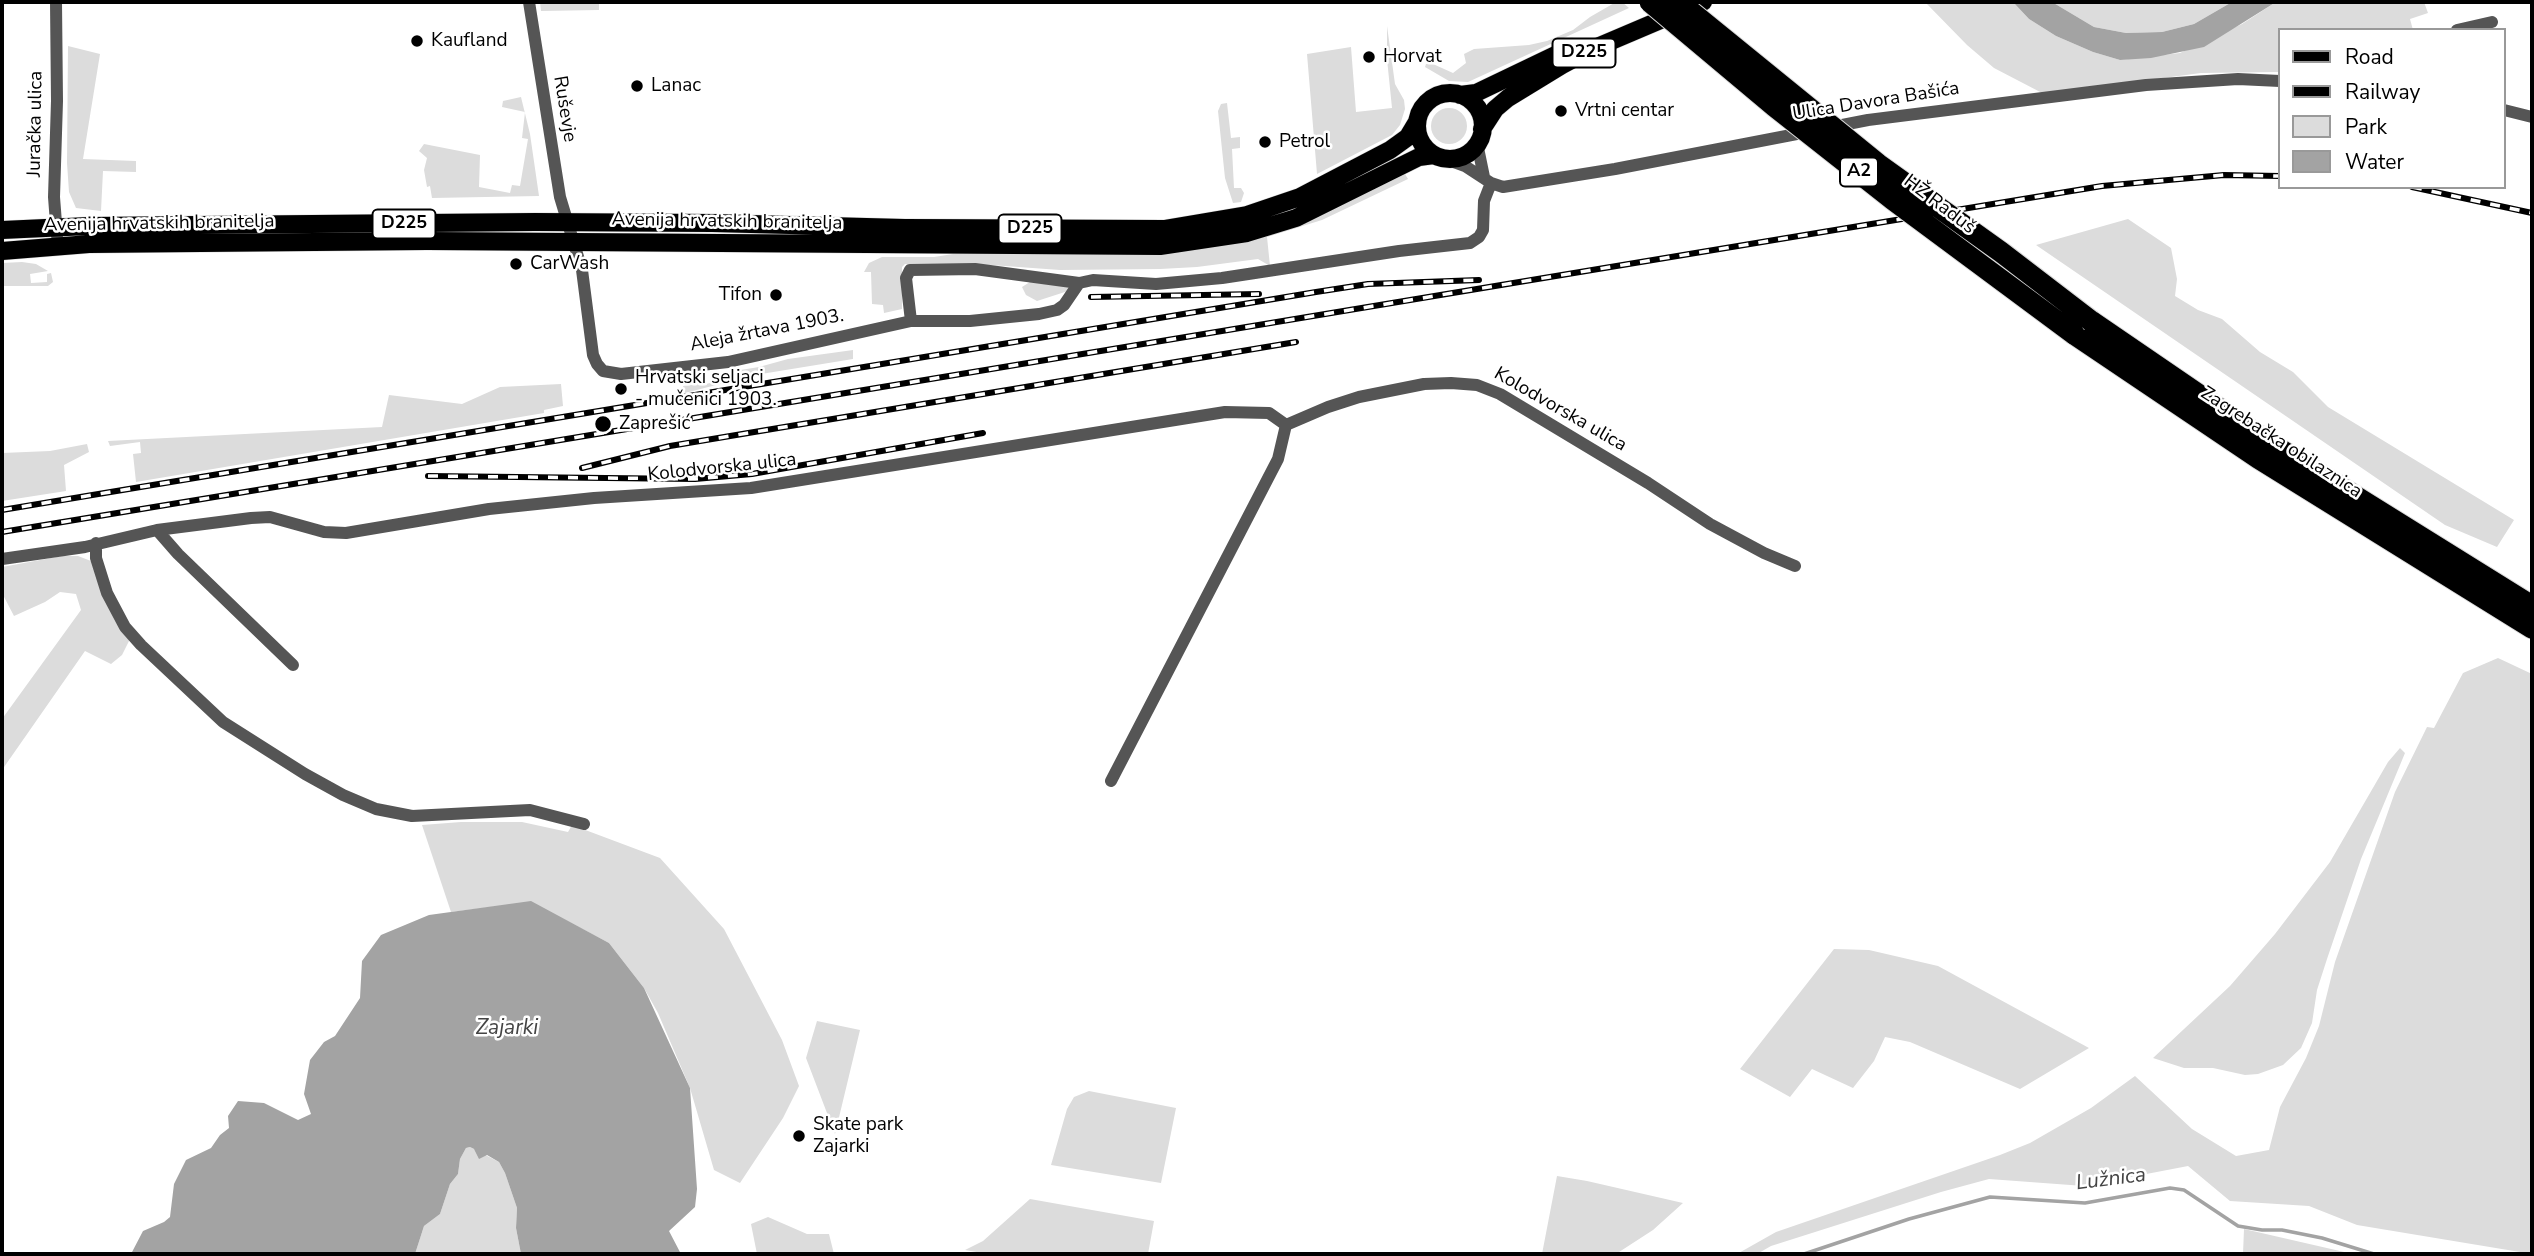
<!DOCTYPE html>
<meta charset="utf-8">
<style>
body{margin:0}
#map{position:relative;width:2534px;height:1256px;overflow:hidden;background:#fff;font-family:"Nunito Sans",sans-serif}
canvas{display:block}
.frame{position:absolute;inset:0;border:4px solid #000;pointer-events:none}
.legend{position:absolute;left:2278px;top:28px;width:228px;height:161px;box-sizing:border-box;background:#fff;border:2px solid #999;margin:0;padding:9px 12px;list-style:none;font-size:21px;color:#000}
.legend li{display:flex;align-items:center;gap:14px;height:35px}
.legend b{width:35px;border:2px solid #999}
</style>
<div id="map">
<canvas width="2534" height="1256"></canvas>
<div class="frame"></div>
<ul class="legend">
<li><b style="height:9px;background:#000"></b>Road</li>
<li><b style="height:9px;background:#000"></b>Railway</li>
<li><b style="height:19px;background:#dcdcdc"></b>Park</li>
<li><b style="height:19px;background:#a3a3a3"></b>Water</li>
</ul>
</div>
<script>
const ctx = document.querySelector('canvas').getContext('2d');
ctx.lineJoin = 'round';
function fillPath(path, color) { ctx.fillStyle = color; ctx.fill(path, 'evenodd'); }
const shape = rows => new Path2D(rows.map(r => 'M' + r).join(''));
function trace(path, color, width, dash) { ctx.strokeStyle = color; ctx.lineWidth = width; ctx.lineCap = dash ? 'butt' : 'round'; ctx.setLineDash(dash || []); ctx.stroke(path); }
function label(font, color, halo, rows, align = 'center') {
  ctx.font = font + ' "Nunito Sans",sans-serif'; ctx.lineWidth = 5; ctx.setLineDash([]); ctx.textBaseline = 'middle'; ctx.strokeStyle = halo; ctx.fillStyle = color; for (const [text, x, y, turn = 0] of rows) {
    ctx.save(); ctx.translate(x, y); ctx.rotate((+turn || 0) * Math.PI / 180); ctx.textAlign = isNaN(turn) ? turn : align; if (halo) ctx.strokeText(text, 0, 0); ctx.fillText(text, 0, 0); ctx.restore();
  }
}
fillPath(shape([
 [540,2,599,2,599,10,541,11],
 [1616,2,1622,2,1629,8,1468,82,1449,81,1425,67,1426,64,1433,64,1453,73,1466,63,1464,54,1474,49,1529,45,1547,41,1573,30,1590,17],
 [1925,2,2013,2,2029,19,2056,36,2093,52,2120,60,2180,53,2242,24,2276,2,2424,2,2428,13,2410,19,2413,30,2280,30,2279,72,2201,73,2044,94,1994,68,1967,45],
 [2052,2,2232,2,2194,24,2162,32,2126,33,2094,27],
 [1387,26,1395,84,1404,100,1405,109,1400,125,1392,135,1317,174,1307,54,1351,47,1356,112,1392,108,1387,59],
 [68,46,100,54,83,159,136,161,136,172,103,171,101,211,76,208,69,192,67,163],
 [521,97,530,134,539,196,432,198,430,186,427,187,424,170,427,158,419,151,424,144,480,155,479,187,510,193,512,185,520,186,528,139,522,138,525,112,502,107,503,101],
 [1227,103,1231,138,1240,137,1240,148,1232,149,1234,188,1241,188,1244,193,1241,202,1233,203,1225,178,1218,111,1221,104],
 '1431 126a18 18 0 1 1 36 0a18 18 0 1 1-36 0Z',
 [1405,174,1408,179,1322,220,1267,237,1270,266,1258,259,1197,267,1160,269,1060,270,991,265,905,264,902,267,902,309,884,313,883,305,872,304,871,272,864,272,869,263,882,257,934,257,966,252,998,252,1313,218],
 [2128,219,2171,248,2177,279,2175,296,2198,310,2222,319,2260,352,2293,372,2328,407,2514,520,2497,547,2445,525,2036,245],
 [22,262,36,264,48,271,30,274,31,283,47,282,47,274,51,273,53,282,48,286,2,286,2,263],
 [1033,280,1068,285,1068,291,1037,301,1026,295,1022,287],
 [853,350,853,359,755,375,685,393,683,386,698,384,697,377,703,376,706,384,718,381,716,374,759,367,788,359],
 [561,384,563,406,544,410,544,413,136,482,133,454,141,453,140,442,110,446,108,441,382,427,389,395,462,404,500,387],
 [87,444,89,452,64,465,66,491,2,501,2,453,50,451],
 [62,556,78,556,91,561,130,639,122,655,111,664,85,651,2,770,2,719,81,610,76,594,60,592,45,602,14,616,2,593,2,567],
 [2498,658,2532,674,2532,1254,2357,1225,2309,1206,2230,1201,2188,1166,2084,1186,1989,1179,1941,1192,1771,1246,1757,1254,1737,1254,1776,1232,2000,1155,2030,1143,2091,1108,2135,1076,2192,1129,2236,1156,2269,1150,2280,1107,2306,1058,2319,1026,2335,962,2395,792,2427,727,2434,728,2463,673],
 [2400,748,2405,753,2361,859,2327,959,2317,990,2312,1023,2301,1048,2283,1065,2258,1074,2245,1075,2213,1068,2184,1068,2153,1058,2230,986,2275,934,2330,862,2388,762],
 [461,822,522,822,568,832,572,825,660,858,724,929,782,1040,799,1086,783,1118,740,1183,714,1170,690,1088,658,1013,644,988,609,943,531,902,451,912,422,825],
 [1834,949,1869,950,1938,966,2089,1048,2020,1089,1910,1042,1885,1037,1874,1061,1853,1088,1812,1069,1790,1097,1740,1069],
 [817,1021,860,1030,835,1134,806,1058],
 [1089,1091,1176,1108,1161,1183,1051,1165,1067,1109,1074,1097],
 [470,1147,499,1162,505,1173,517,1208,516,1228,521,1254,415,1254,424,1226,440,1214,450,1184,458,1174,460,1159,466,1148],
 [1557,1176,1587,1181,1683,1203,1653,1230,1616,1254,1542,1254],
 [1030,1199,1154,1221,1148,1254,988,1254,965,1250,983,1241],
 [768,1217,807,1234,829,1234,834,1254,757,1254,751,1224],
 [2244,1229,2353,1254,2243,1254]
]), '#dcdcdc');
fillPath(shape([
 [2013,2,2052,2,2094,27,2126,33,2162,32,2194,24,2232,2,2276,2,2204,47,2151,58,2120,60,2093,52,2056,36,2029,19],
 [531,901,609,943,644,988,690,1088,697,1189,695,1207,669,1231,681,1254,521,1254,516,1228,517,1208,505,1173,499,1162,487,1155,479,1159,474,1149,470,1147,466,1148,460,1159,458,1174,450,1184,440,1214,424,1226,415,1254,131,1254,143,1231,164,1222,170,1217,174,1184,186,1160,211,1148,220,1135,229,1128,228,1116,238,1101,264,1103,298,1120,311,1114,304,1094,310,1060,324,1042,335,1036,360,998,362,961,381,935,429,915]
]), '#a3a3a3');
trace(shape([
 [1804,1254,1909,1219,1990,1197,2085,1203,2170,1188,2184,1190,2238,1226,2262,1230,2282,1230,2322,1238,2374,1254]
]), '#a3a3a3', 3.5);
const primary = shape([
 '1417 126a33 33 0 1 1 66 0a33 33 0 1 1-66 0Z',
 [1460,95,1476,93,1572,47],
 [1482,129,1495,109,1508,98,1562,65,1590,50,1703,2],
 [2,230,89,226,535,222,712,223,905,228,1164,229,1247,215,1300,197,1390,150,1408,137,1417,122],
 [2,251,89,244,427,241,1160,246,1247,233,1296,218,1419,157,1434,155]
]);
const motorway = shape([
 [2091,321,2265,440,2532,606],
 [2074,334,2258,458,2532,628]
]);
trace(primary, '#dbdbdb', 19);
trace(motorway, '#dbdbdb', 23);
trace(shape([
 [56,2,57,101,54,197,57,236],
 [529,2,560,197,582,270,593,355,597,364,603,371,621,374,728,362,911,321,970,321,1039,314,1057,310,1064,305,1079,283],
 [2457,30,2492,22],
 [2504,110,2532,117],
 [1832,127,1868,120,2146,85,2238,79,2280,81],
 [1477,143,1484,177],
 [1443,158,1465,166,1491,183,1503,187,1615,169,1807,132],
 [911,321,906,278,910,270,975,269,1079,283,1093,280,1156,284,1222,278,1399,251,1470,243,1479,237,1483,230,1484,201,1491,183],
 [157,530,178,554,293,665],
 [96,543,96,558,107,593,125,627,141,645,223,722,305,774,343,795,376,809,412,816,530,810,584,824],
 [2,559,85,547,157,530,251,518,270,517,324,532,346,533,489,509,594,498,751,488,1225,412,1269,413,1286,425,1328,407,1359,397,1424,384,1451,383,1477,385,1500,394,1648,483,1710,524,1764,553,1795,566],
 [1111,781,1278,459,1286,425]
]), '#555', 12);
trace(primary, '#000', 18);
trace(motorway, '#000', 21);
const rail = shape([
 [2412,187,2532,213],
 [1091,297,1259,294],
 [582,468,670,446,1296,342],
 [428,476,695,479,752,474,983,433],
 [2,510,1316,292,1368,284,1479,280],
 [2,532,2102,186,2224,175,2280,176]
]);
trace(rail, '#000', 6);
trace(rail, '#fff', 3.5, [10]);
const motorwayBridge = shape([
 [1650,2,1774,106,1892,199,2074,334],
 [1679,2,1878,164,2001,252,2091,321]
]);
trace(motorwayBridge, '#dbdbdb', 23, []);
trace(motorwayBridge, '#000', 21);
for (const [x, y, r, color] of [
 [417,41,7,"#000"],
 [1369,57,7,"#000"],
 [637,86,7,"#000"],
 [1561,111,7,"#000"],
 [1265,142,7,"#000"],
 [516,264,7,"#000"],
 [776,295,7,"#000"],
 [621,389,7,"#000"],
 [603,424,9,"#000"],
 [799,1136,7,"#000"]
]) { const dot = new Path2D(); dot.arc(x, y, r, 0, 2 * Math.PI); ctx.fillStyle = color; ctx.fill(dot); trace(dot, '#fff', 2.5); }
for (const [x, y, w] of [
 [1584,53,63],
 [1859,172,38],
 [404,224,63],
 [1030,229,63]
]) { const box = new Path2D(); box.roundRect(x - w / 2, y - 14.5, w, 29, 5); ctx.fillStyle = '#fff'; ctx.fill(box); trace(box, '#000', 2); }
label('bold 18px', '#000', null, [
 ["D225",1584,53],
 ["A2",1859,172],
 ["D225",404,224],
 ["D225",1030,229]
]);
label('19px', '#000', '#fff', [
 ["Kaufland",431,41],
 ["Horvat",1383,57],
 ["Lanac",651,86],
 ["Vrtni centar",1575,111],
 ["Petrol",1279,142],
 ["CarWash",530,264],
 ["Tifon",762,295,"right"],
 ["Hrvatski seljaci",635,378],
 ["- mučenici 1903.",635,400],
 ["Zaprešić",619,424],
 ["Skate park",813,1125],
 ["Zajarki",813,1147]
], 'left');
label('19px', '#000', '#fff', [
 ["Ulica Davora Bašića",1876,102,-9],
 ["Ruševje",564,109,81],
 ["Juračka ulica",36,124,-89],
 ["HŽ Raduš",1939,205,37],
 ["Avenija hrvatskih branitelja",727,222,1],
 ["Avenija hrvatskih branitelja",159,224,-1],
 ["Aleja žrtava 1903.",767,331,-11],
 ["Kolodvorska ulica",1560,410,30],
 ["Zagrebačka obilaznica",2281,443,33],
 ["Kolodvorska ulica",722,468,-6]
]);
label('italic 21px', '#444', '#fff', [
 ["Zajarki",507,1029],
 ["Lužnica",2111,1180,-7]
]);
</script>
